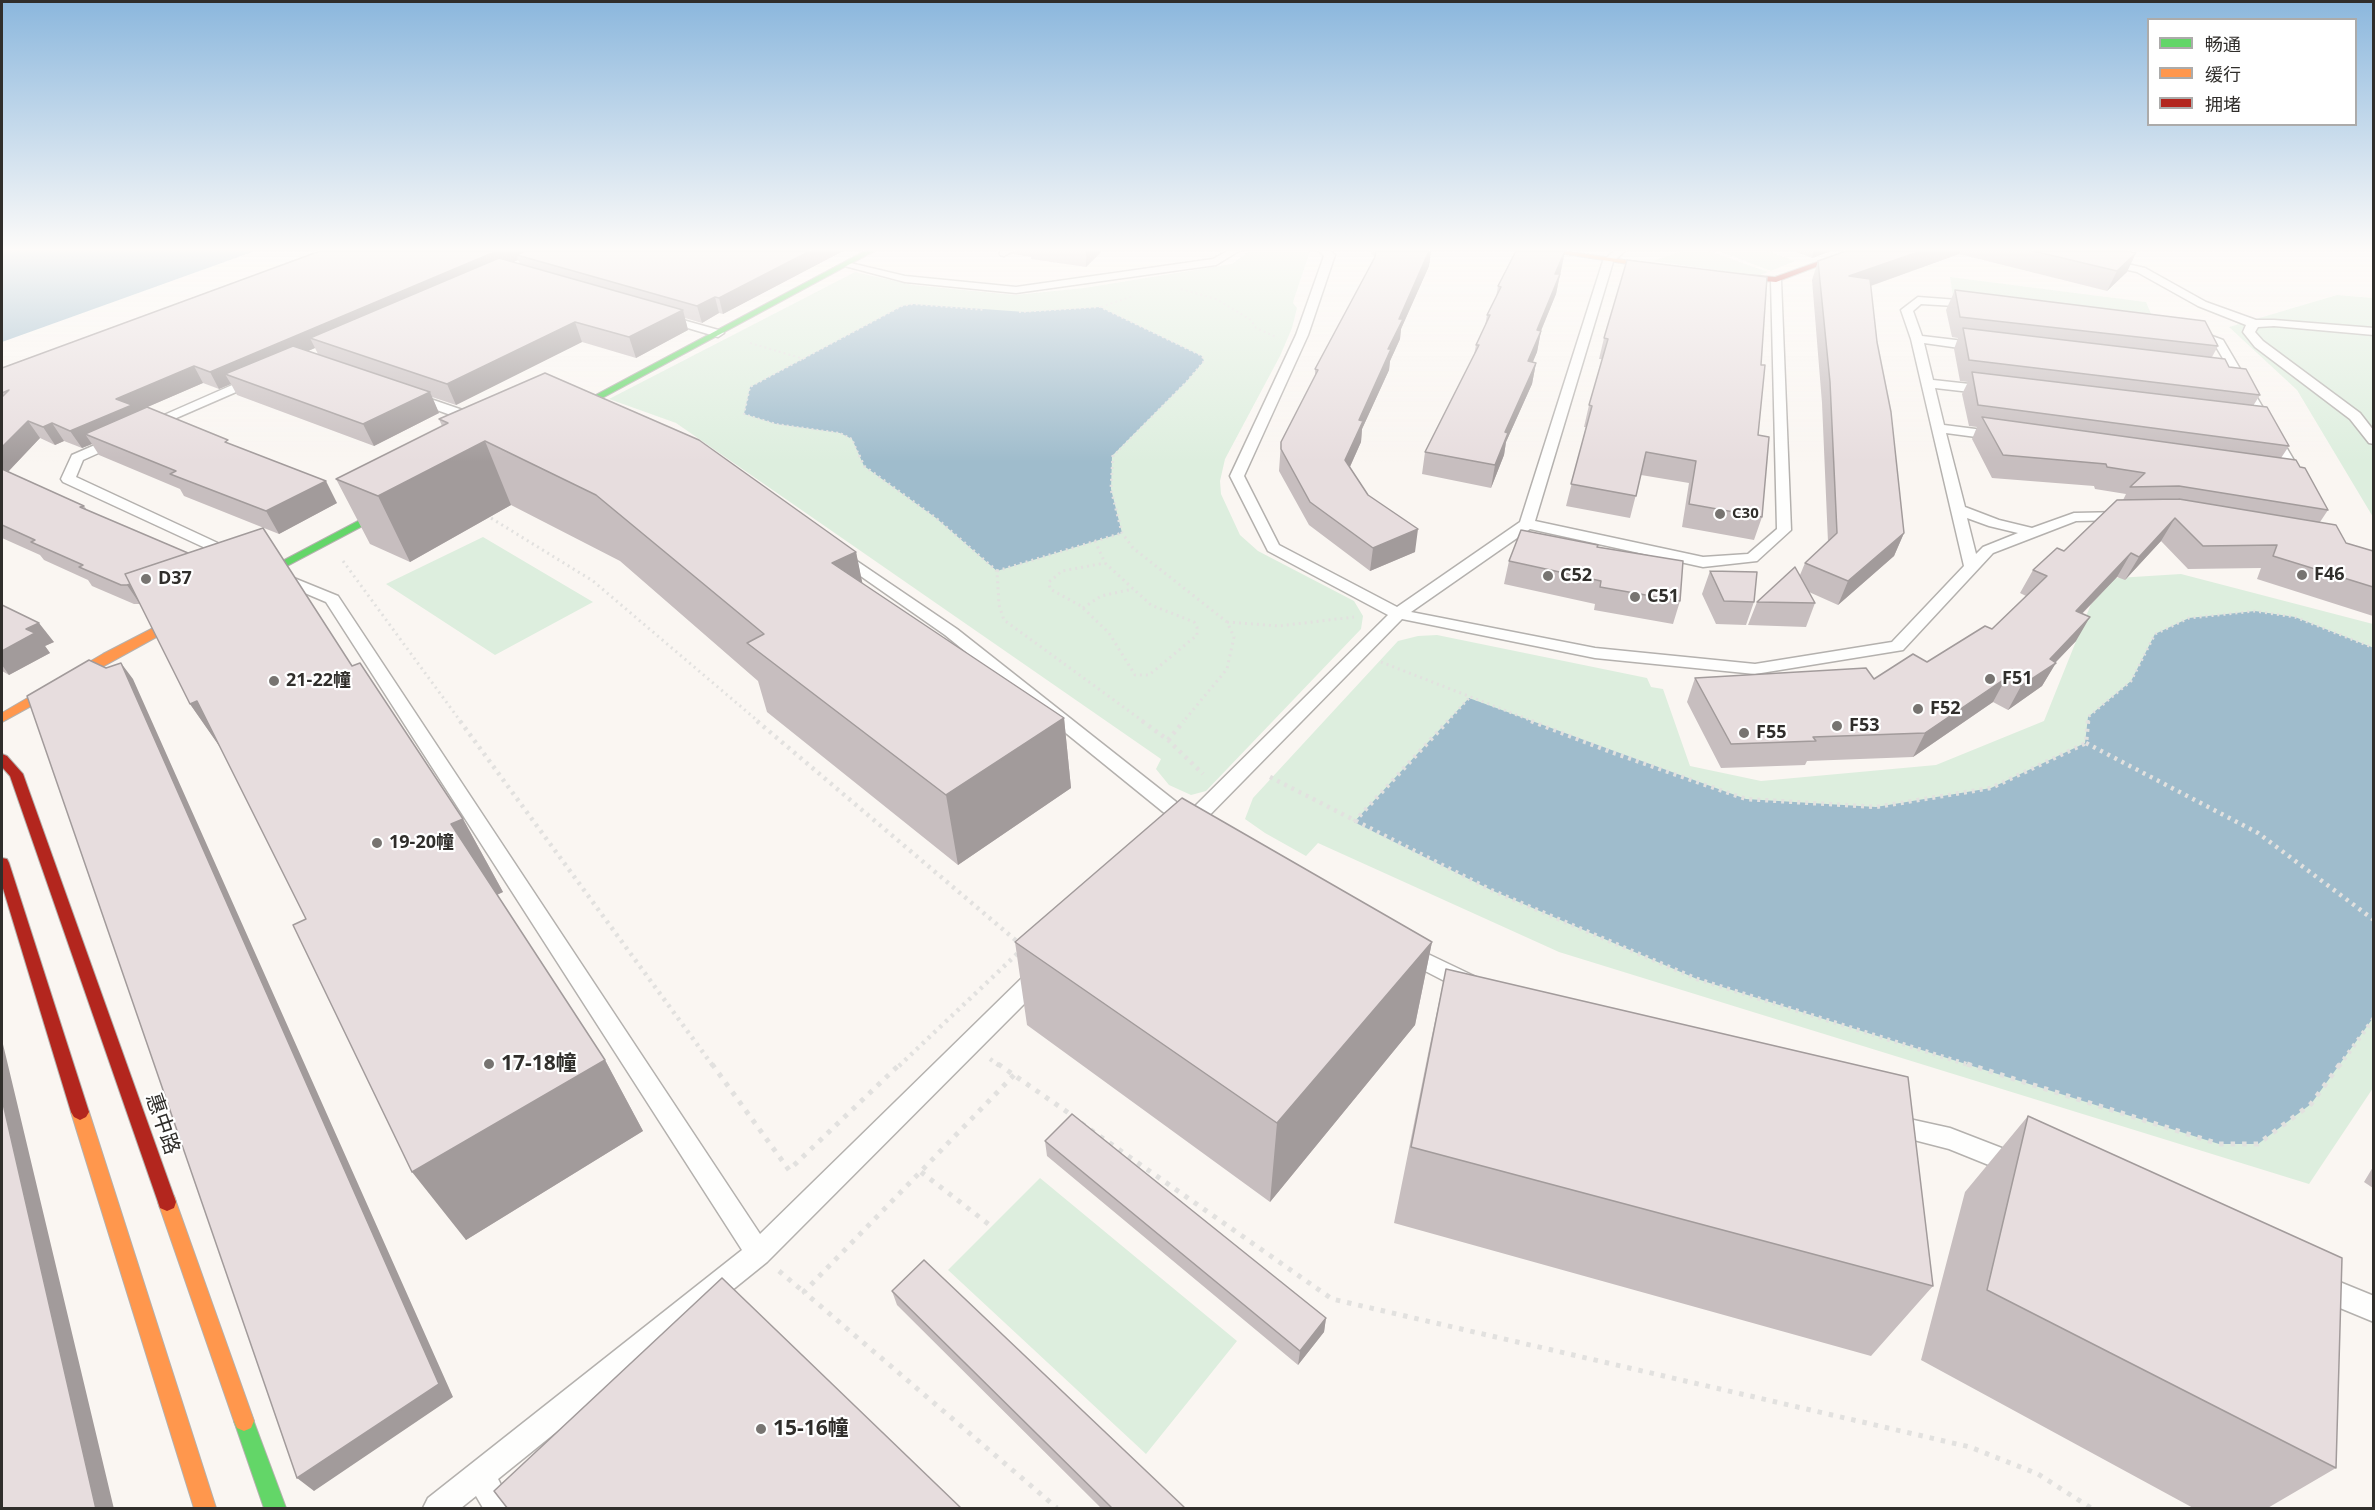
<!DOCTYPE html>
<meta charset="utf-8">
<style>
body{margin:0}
#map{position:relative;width:2375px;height:1510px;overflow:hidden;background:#faf6f2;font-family:"Open Sans","Noto Sans SC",sans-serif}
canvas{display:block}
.frame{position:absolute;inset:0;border:3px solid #302e2b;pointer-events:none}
.legend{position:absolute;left:2147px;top:18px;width:210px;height:108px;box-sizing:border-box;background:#fff;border:2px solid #acabaa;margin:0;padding:8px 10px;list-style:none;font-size:18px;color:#302e2b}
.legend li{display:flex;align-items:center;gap:12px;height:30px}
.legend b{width:30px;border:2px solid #acabaa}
</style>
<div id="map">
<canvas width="2375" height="1510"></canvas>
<div class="frame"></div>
<ul class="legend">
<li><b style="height:8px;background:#63d668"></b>畅通</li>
<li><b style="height:8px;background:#ff974d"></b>缓行</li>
<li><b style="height:8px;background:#b3261e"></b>拥堵</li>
</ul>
</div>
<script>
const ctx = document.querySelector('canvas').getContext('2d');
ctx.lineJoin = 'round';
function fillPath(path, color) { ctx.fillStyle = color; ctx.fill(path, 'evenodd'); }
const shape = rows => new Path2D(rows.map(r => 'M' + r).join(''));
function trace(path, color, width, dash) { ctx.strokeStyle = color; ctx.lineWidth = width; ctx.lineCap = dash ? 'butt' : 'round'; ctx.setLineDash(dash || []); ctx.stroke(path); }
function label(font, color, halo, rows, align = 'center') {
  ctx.font = font + ' "Open Sans","Noto Sans SC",sans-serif'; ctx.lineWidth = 4.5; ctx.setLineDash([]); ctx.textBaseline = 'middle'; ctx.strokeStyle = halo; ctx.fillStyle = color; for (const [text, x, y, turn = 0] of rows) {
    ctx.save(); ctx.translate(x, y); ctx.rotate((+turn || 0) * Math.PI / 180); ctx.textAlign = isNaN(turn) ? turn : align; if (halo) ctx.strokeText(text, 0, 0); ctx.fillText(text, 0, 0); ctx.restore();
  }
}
fillPath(shape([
 [1249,251,1310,251,1294,299,1293,303,1297,308,1292,328,1280,356,1225,459,1220,481,1221,494,1240,535,1258,551,1354,601,1363,616,1361,629,1206,791,1191,795,1169,785,1160,774,1156,769,1161,759,676,423,609,399,855,272,913,285,1015,295,1084,288,1232,264],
 [1683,251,1709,251,1768,272,1758,276,1653,261],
 [1719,251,1767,251,1795,261,1771,271],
 [1950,277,2146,302,2155,323,1953,297],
 [2337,295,2373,298,2373,517,2297,390,2229,327],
 [483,537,593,602,495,655,386,584],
 [2181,574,2373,624,2373,1088,2309,1184,1559,952,1318,843,1306,856,1265,833,1245,819,1253,798,1398,641,1418,636,1437,635,1647,678,1651,687,1663,689,1690,766,1761,781,1936,765,2044,721,2101,579],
 [1040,1178,1237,1341,1146,1454,948,1270]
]), '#ddeede');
fillPath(shape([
 [2,251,255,251,2,342],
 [913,304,1025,312,1100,307,1202,356,1204,361,1187,381,1112,456,1111,489,1122,533,997,571,936,518,864,466,852,439,840,433,776,424,744,414,750,387,902,306],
 [2255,611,2295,617,2374,648,2373,1018,2311,1104,2258,1144,2219,1144,1697,979,1491,890,1354,822,1469,698,1746,799,1876,807,1991,788,2085,743,2088,717,2131,681,2155,634,2189,618]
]), '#9fbccc');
const lane = shape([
 [1000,251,1013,251,1004,256,1000,255,1000,251],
 [1227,251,1239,251,1216,265,1016,293,905,282,841,265,846,262,905,276,1016,287,1213,259,1227,251],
 [1319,251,1331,251,1335,255,1308,335,1244,476,1279,545,1397,607,1520,522,1603,261,1614,251,1625,251,1613,262,1535,521,1703,557,1748,554,1777,529,1771,280,1776,277,1781,280,1791,530,1757,561,1703,567,1530,529,1411,612,1595,648,1755,664,1892,642,1964,566,1911,339,1901,310,1918,297,1972,301,1978,304,1972,307,1921,304,1913,311,1922,336,1981,343,1987,347,1981,351,1924,343,1933,380,1988,386,1994,390,1988,394,1935,388,1944,425,1999,432,2006,436,1999,440,1946,433,1965,507,1999,520,2032,528,2074,513,2124,512,2131,516,2124,520,2076,521,1993,553,1903,650,1755,674,1595,658,1402,619,1193,832,1186,834,1179,832,1176,827,1178,824,945,635,832,556,835,553,845,553,957,629,1189,812,1388,615,1268,551,1230,476,1296,335,1324,256,1319,251],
 [1967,518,1989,526,2018,533,1983,547,1976,554,1967,518],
 [2105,259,2145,268,2206,302,2256,320,2274,320,2374,328,2374,335,2274,326,2258,327,2255,332,2263,341,2360,413,2374,431,2374,444,2369,443,2350,419,2255,347,2243,332,2246,325,2198,306,2137,272,2101,264,2100,262,2105,259],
 [665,315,722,331,724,333,718,337,661,320,659,318,665,315],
 [2193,329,2223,340,2305,479,2303,482,2293,482,2237,383,2239,380,2234,377,2215,345,2189,334,2187,332,2193,329],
 [255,375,259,376,261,379,259,382,151,429,146,430,139,426,255,375],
 [413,393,483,417,484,420,478,424,473,423,409,400,407,397,409,394,413,393],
 [118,435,125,439,123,442,83,460,76,477,237,552,240,555,237,558,227,558,63,482,61,479,72,455,118,435],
 [279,572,338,596,760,1234,1030,970,1038,967,1046,970,1049,976,1046,982,767,1262,498,1479,513,1508,483,1508,476,1496,461,1508,423,1508,428,1498,742,1250,326,602,274,580,271,577,274,574,279,572],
 [1407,944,1476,977,1479,983,1476,989,1468,992,1460,989,1400,958,1397,952,1400,946,1407,944],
 [1891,1115,1950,1128,2025,1157,2028,1165,2025,1173,2016,1176,1949,1149,1883,1132,1879,1125,1883,1118,1891,1115],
 [2320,1274,2374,1296,2374,1322,2311,1296,2307,1287,2311,1278,2320,1274]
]);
const fast = shape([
 [865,251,874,251,563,419,555,417,865,251],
 [398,500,403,503,402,505,249,586,245,587,239,584,398,500],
 [244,1411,251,1414,286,1508,264,1508,234,1421,237,1414,244,1411]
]);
const slow = shape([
 [1547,251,1564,251,1671,267,1675,269,1671,271,1547,251],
 [194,607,200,611,198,614,2,722,2,713,103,654,194,607],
 [80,1104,86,1107,89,1112,216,1508,194,1508,71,1112,74,1107,80,1104],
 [167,1193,174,1196,176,1202,254,1421,251,1428,244,1431,237,1428,234,1421,158,1202,160,1196,167,1193]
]);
const jam = shape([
 [1848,251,1858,251,1776,282,1722,277,1718,275,1722,273,1775,277,1848,251],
 [2,754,7,756,23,774,176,1202,174,1208,167,1211,160,1208,158,1202,10,776,2,767,2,754],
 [2,858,7,859,9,863,89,1112,86,1117,80,1120,74,1117,71,1112,2,885,2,858]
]);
trace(lane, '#b4b1ae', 3);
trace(fast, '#b4b1ae', 2);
trace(slow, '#b4b1ae', 2);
trace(jam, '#b4b1ae', 2);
trace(shape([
 [1181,289,1216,299,1251,320,1256,328,1276,337],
 [1101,307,1133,296],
 [1019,312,1100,307,1202,356,1204,361,1187,381,1112,457],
 [750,343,804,359],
 [860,457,852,439,840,433,776,424,744,414,750,387,902,306,913,304,985,310]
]), '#e2e1df', 2, [2, 3]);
trace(shape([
 [859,455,864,466,936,518,997,571,999,605,1004,620,1144,722],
 [1113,455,1111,489,1122,533,1133,548,1227,622,1234,637,1227,669,1183,722],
 [486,515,593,581,759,722],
 [1095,541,1105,563],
 [343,561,461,722],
 [1105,563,1151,605,1194,622,1197,627,1197,635,1149,675,1135,675,1109,633,1081,606,1050,589,1049,582,1062,571,1105,563],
 [997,571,1122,533],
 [1083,608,1101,596,1133,589],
 [1227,622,1279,626,1354,617],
 [1381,662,1535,722],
 [1447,722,1469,698],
 [2088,722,2088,717,2131,681,2155,634,2189,618,2255,611,2295,617,2374,648]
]), '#e2e1df', 3, [2, 4]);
trace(shape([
 [460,721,713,1066],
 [757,721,1019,943],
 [1142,721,1168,740,1203,774],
 [1531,721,1611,752,1746,799,1876,807,1991,788,2086,743,2088,721],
 [1168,740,1184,721],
 [2086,743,2258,833,2374,920],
 [1270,777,1491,890,1697,979,1972,1066],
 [1354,822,1448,721],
 [990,1059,1000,1066],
 [899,1066,1019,952],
 [2339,1066,2374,1018]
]), '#e2e1df', 4.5, [3, 5]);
trace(shape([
 [712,1064,789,1170,900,1064],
 [998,1064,1073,1116],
 [1967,1064,2219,1144,2258,1144,2311,1104,2340,1064],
 [1014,1075,804,1292,1057,1508],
 [1081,1123,1332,1299,1970,1447,2038,1474,2091,1508],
 [921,1172,991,1226],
 [779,1271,804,1292]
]), '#e2e1df', 5, [4.5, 7]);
fillPath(lane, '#fefefd');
fillPath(fast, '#63d668');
fillPath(slow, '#ff974d');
fillPath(jam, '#b3261e');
fillPath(shape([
 [320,251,843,251,723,314,719,313,702,323,685,318,688,330,636,358,582,342,456,405,432,397,439,413,374,446,237,395,231,384,219,389,203,383,136,412,230,444,337,503,279,534,184,496,180,489,99,455,92,444,82,448,64,441,55,445,40,438,8,472,84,506,88,511,352,666,463,819,503,892,497,895,605,1060,643,1131,466,1240,221,748,190,704,140,604,134,604,92,586,88,580,44,560,40,555,2,538,2,368],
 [518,260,520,264,513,262],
 [315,348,318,354,308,351],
 [1012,251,1102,251,1086,267,1031,259,1031,257,1012,254],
 [1369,251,1431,251,1429,266,1401,329,1400,339,1390,361,1389,370,1362,429,1361,442,1350,467,1368,495,1415,552,1370,571,1309,525,1279,471,1281,442,1315,376,1315,369,1374,259,1374,256],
 [1794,251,1832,251,1812,258],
 [1841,251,2127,251,2127,272,2107,291,1959,254,1871,286,1877,342,1904,533,1894,556,1838,605,1809,592,1815,603,1806,627,1748,625,1757,602,1800,575,1805,563,1828,542,1822,403,1812,280,1818,261,1840,253],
 [1561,271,1556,294,1541,331,1537,352,1533,362,1536,363,1532,384,1506,442,1504,455,1491,488,1422,474,1425,452,1474,355,1476,345,1485,326,1487,315,1496,297,1498,286],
 [1955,290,2218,346,2212,357,2229,367,2260,395,2253,406,2289,446,2281,458,2300,467,2328,510,2320,522,2346,543,2373,551,2373,616,2257,579,2261,568,2188,569,2161,541,2125,580,2117,577,2082,614,2076,641,2056,662,2042,686,2008,710,1993,702,1913,757,1807,761,1805,765,1721,768,1687,702,1695,678,1874,679,1927,662,1992,629,2026,596,2020,593,2033,570,2064,551,2123,500,2126,494,2095,489,2094,486,1992,478,1972,439,1977,427,1969,426,1962,394,1968,382,1960,381,1954,349,1958,338,1952,337,1946,310],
 [1604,338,1761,365,1758,435,1762,517,1754,540,1682,527,1689,483,1641,475,1630,518,1566,506,1586,427,1584,427,1589,405,1602,359,1599,359],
 [439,419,856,552,862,583,1064,718,1071,788,958,865,767,712,758,681,620,561,511,505,410,562,370,544,336,479,442,426],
 [1597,547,1680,601,1673,624,1594,610,1595,604,1504,584,1509,561],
 [1710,571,1754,602,1746,625,1716,624,1702,594],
 [2,605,54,642,45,646,50,653,9,675,2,671],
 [1015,942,1432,942,1415,1025,1270,1202,1027,1025],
 [1446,969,1933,1286,1871,1356,1394,1223,1429,1049],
 [2028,1116,2336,1468,2266,1509,2195,1509,1921,1360,1965,1192],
 [1045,1141,1326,1318,1324,1332,1298,1365,1047,1156],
 [2373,1167,2373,1188,2364,1182],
 [892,1291,1184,1507,1184,1509,1102,1509,897,1305]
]), '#c7bebf');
fillPath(shape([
 [497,251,539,251,517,255,518,260,325,343,310,338,315,348,241,380,225,374,231,384,219,389,210,372],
 [810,251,843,251,723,314,719,298],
 [1086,251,1102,251,1086,267],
 [1429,251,1431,251,1429,266,1401,329,1400,339,1390,361,1389,370,1362,429,1361,442,1343,482,1345,460,1359,420,1388,349,1399,319],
 [1565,251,1561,271,1551,293,1555,274],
 [1814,251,1832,251,1812,258],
 [1921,251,1960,251,1959,254,1842,296,1849,276],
 [2136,253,2127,272,2107,291,2117,271],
 [1560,274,1556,294,1540,333,1541,331,1537,352,1524,382,1528,361,1537,330],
 [715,297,719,313,702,323,697,306],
 [683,310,688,330,636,358,629,337],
 [575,322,582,342,456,405,447,384],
 [1536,363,1532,384,1506,442,1504,455,1491,488,1495,465,1505,432],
 [194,366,203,383,85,434,92,444,82,448,70,431,116,399],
 [430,392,439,413,374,446,363,424],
 [28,421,40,438,2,478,2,447],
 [52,423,64,441,55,445,43,427],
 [485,441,511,505,410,562,378,496],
 [326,481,337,503,279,534,266,511],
 [2175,518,2161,541,2125,580,2139,557],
 [1418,529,1415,552,1370,571,1373,548],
 [1904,533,1894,556,1838,605,1848,581],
 [856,552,870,620,832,563],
 [188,553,200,572,140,604,127,585],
 [2131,553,2117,577,2062,634,2076,611],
 [2090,617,2076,641,2054,664,2056,663,2042,686,2008,710,2021,686,2050,659],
 [39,623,54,642,45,646,50,653,9,675,2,665,2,651,26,629],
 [121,663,133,679,453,1397,314,1491,297,1478],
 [2006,678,1993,702,1913,757,1925,733],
 [197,701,240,776,190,704],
 [1064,718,1071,788,958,865,946,795],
 [463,819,503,892,492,897,451,824],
 [1432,942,1415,1025,1270,1202,1277,1123],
 [2,1040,114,1509,96,1509,2,1099],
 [605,1060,643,1131,466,1240,412,1172],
 [1326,1318,1324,1332,1298,1365,1300,1351]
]), '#a29b9b');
const building = shape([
 [320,251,497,251,210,372,194,366,116,399,132,405,70,431,52,423,43,427,28,421,2,447,2,397,9,390,2,393,2,368,320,251],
 [525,251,810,251,719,298,715,297,697,306,517,255,525,251],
 [1376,251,1429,251,1399,319,1403,319,1388,349,1391,349,1359,420,1363,421,1345,460,1368,495,1418,529,1373,548,1310,502,1281,449,1281,442,1318,370,1315,369,1375,257,1376,251],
 [1516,251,1565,251,1555,274,1560,274,1537,330,1541,331,1528,361,1536,363,1505,432,1508,433,1495,465,1425,452,1479,345,1476,345,1490,315,1487,315,1501,287,1498,286,1516,251],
 [1846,251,1921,251,1849,276,1870,279,1877,342,1891,412,1904,533,1848,581,1805,563,1837,533,1830,382,1818,261,1846,251],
 [2033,251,2127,251,2136,253,2117,271,2033,251],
 [499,258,683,310,629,337,575,322,447,384,310,338,499,258],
 [1627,260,1767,277,1761,365,1765,365,1758,435,1769,437,1762,517,1689,504,1696,461,1646,452,1636,496,1571,484,1592,406,1589,405,1608,339,1604,338,1627,260],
 [1955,290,2205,321,2218,346,1960,317,1955,290],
 [1963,328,2225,359,2229,367,2246,369,2260,395,1969,360,1963,328],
 [293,346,430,392,363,424,225,374,293,346],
 [1972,372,2267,407,2289,446,1978,405,1972,372],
 [545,373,699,440,856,552,832,563,1064,718,946,795,747,643,764,634,596,495,485,441,378,496,336,479,448,423,439,419,545,373],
 [147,407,228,440,225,442,326,481,266,511,170,474,176,471,85,434,147,407],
 [1982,417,2296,460,2300,467,2305,468,2328,510,2179,486,2130,487,2145,473,2107,467,2106,464,2003,455,1982,417],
 [2,469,84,506,80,507,188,553,125,574,130,584,127,585,121,585,79,567,83,565,31,542,35,540,2,525,2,469],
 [2179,499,2336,525,2346,543,2373,551,2373,587,2273,556,2277,545,2203,546,2175,518,2139,557,2131,553,2076,611,2090,617,2050,659,2056,663,2021,686,2006,678,1925,733,1813,737,1816,741,1731,744,1695,678,1866,668,1874,679,1913,654,1927,662,1985,626,1992,629,2047,576,2033,570,2057,548,2064,551,2117,500,2179,499],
 [263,528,352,666,360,663,463,819,451,824,605,1060,412,1172,293,925,306,919,197,701,190,704,125,574,263,528],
 [1521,530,1598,545,1597,547,1683,561,1680,601,1600,587,1601,581,1509,561,1521,530],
 [1795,567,1815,603,1757,602,1795,567],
 [1710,571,1757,572,1754,602,1724,601,1710,571],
 [2,605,39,623,26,629,35,633,2,651,2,605],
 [89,660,106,668,121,663,439,1384,297,1478,27,696,89,660],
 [1182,798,1432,942,1277,1123,1015,942,1182,798],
 [1446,969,1908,1077,1933,1286,1411,1147,1446,969],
 [2,1099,96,1509,2,1509,2,1099],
 [1072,1114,1326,1318,1300,1351,1045,1141,1072,1114],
 [2028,1116,2342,1258,2336,1468,1987,1290,2028,1116],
 [924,1260,1184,1507,1182,1509,1113,1509,892,1291,924,1260],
 [722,1278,962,1509,508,1509,494,1491,722,1278]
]);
fillPath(building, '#e7ddde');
trace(building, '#a29b9b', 1.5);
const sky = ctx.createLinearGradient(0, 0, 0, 462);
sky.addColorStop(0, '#8bb7dd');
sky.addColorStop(0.54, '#fdfbf9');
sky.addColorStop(1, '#fdfbf900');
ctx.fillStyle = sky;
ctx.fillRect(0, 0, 2375, 462);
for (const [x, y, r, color] of [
 [1720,514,6,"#777471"],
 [2302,575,6,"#777471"],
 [1548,576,6,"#777471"],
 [146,579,6,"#777471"],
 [1635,597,6,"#777471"],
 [1990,679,6,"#777471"],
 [274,681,6,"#777471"],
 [1918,709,6,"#777471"],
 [1837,726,6,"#777471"],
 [1744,733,6,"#777471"],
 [377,843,6,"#777471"],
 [489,1064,6,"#777471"],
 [761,1429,6,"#777471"]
]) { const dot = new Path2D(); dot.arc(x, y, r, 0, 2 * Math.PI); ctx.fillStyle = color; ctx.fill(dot); trace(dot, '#fff', 2); }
label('bold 15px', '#302e2b', '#fff', [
 ["C30",1732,514]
], 'left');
label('bold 18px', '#302e2b', '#fff', [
 ["F46",2314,575],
 ["C52",1560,576],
 ["D37",158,579],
 ["C51",1647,597],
 ["F51",2002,679],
 ["21-22幢",286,681],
 ["F52",1930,709],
 ["F53",1849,726],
 ["F55",1756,733],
 ["19-20幢",389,843]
], 'left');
label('bold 21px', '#302e2b', '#fff', [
 ["17-18幢",501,1064],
 ["15-16幢",773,1429]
], 'left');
label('21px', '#302e2b', '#fff', [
 ["惠中路",162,1124,71]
]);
</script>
